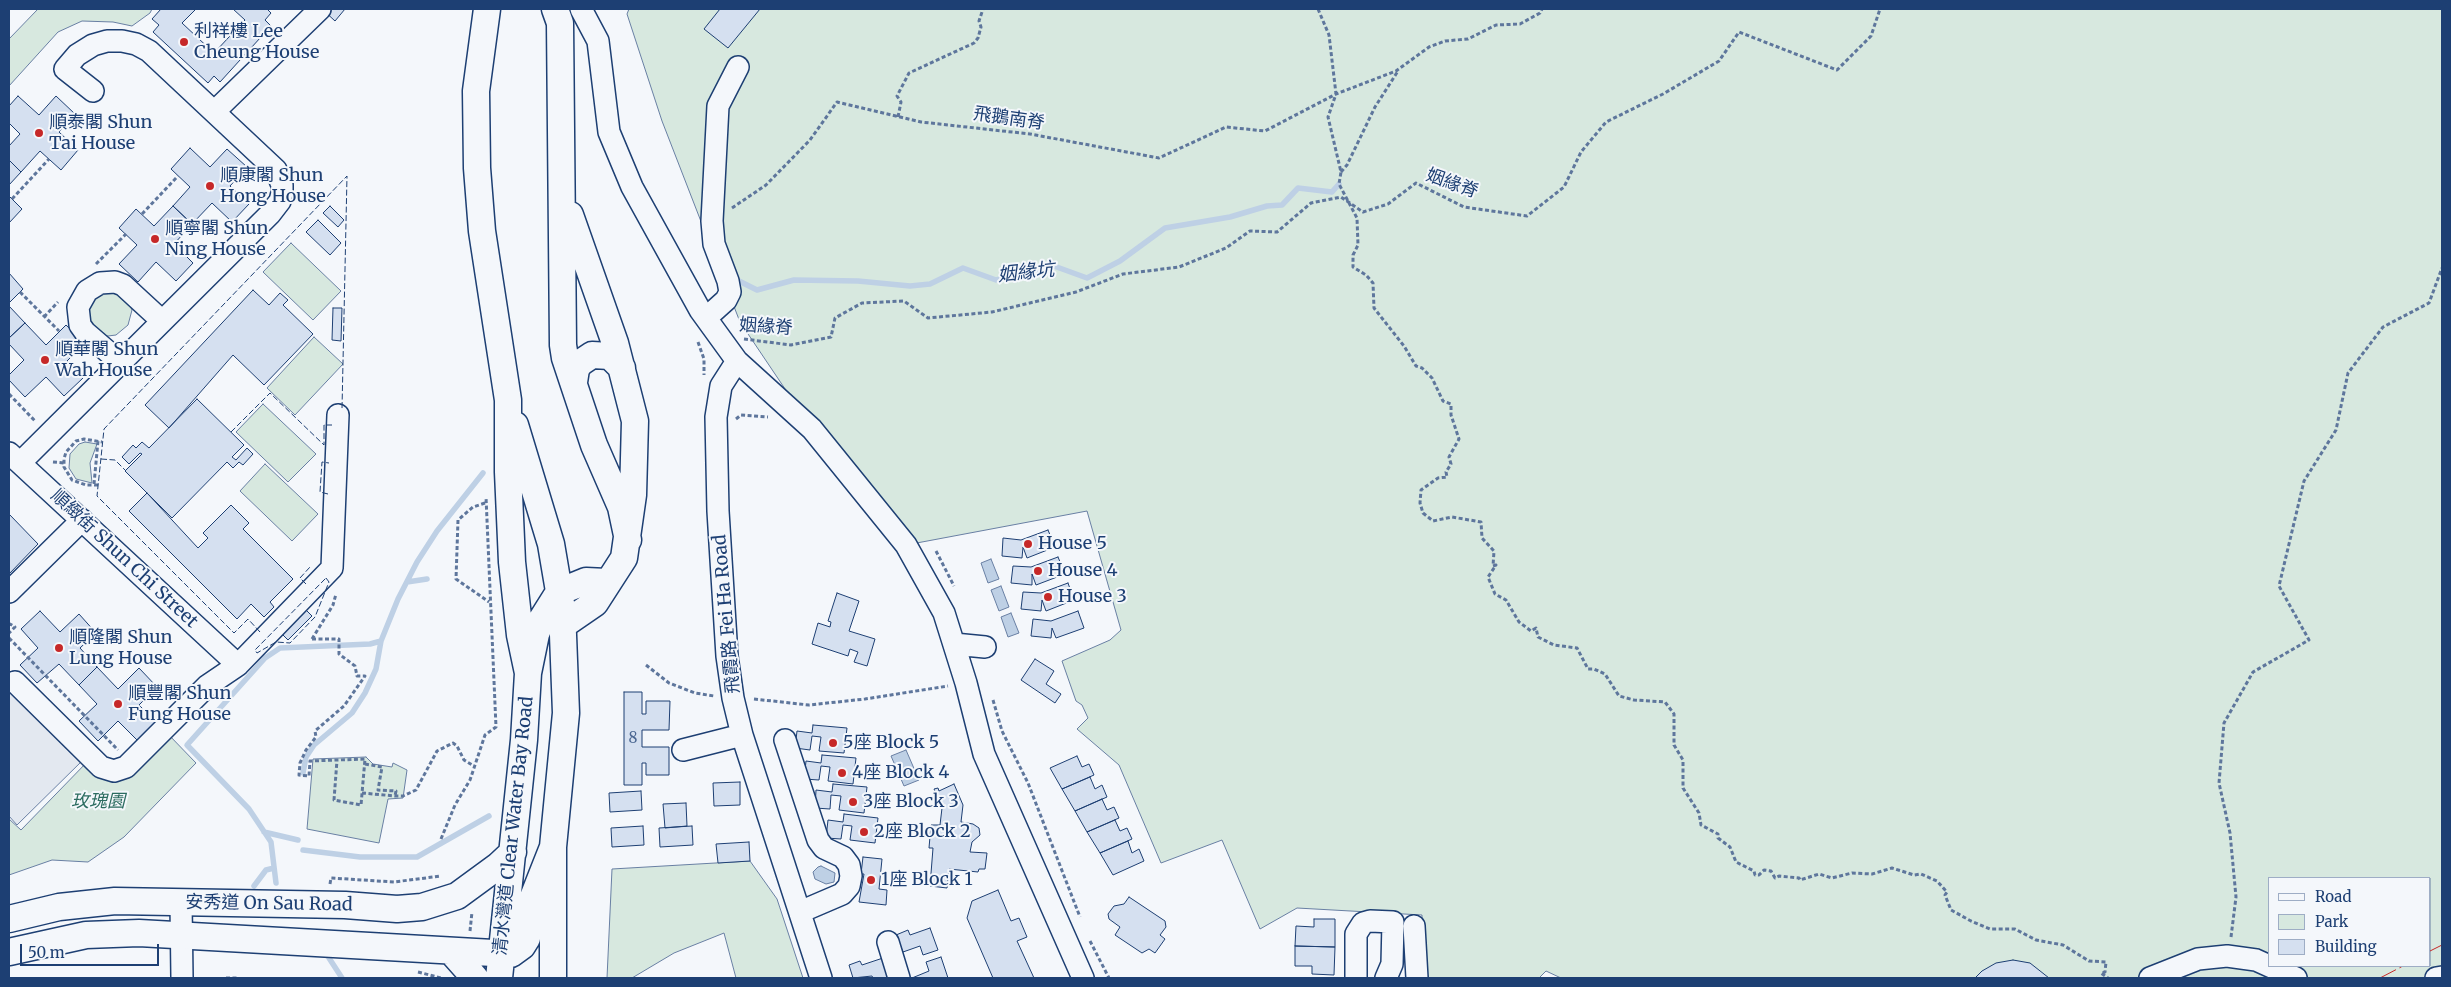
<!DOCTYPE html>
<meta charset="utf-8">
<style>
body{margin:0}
#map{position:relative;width:2451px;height:987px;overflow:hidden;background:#f4f7fb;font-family:Merriweather,serif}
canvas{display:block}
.frame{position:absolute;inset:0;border:10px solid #1d3f73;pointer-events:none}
.legend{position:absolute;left:2268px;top:877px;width:162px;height:90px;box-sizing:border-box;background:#f4f7fb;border:1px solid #9eadc5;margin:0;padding:6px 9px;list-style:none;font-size:15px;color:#1d3f73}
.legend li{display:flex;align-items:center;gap:10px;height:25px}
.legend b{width:25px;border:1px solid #9eadc5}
.scale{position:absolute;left:20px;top:944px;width:139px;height:22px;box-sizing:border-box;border:2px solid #1d3f73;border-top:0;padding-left:6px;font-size:15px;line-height:18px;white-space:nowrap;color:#1d3f73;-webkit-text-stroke:4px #f4f7fb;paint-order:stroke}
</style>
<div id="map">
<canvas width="2451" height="987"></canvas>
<div class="frame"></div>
<ul class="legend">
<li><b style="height:6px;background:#f4f7fb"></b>Road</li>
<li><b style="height:14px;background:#d7e8df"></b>Park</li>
<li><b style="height:14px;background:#d5e0f0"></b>Building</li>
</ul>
<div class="scale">50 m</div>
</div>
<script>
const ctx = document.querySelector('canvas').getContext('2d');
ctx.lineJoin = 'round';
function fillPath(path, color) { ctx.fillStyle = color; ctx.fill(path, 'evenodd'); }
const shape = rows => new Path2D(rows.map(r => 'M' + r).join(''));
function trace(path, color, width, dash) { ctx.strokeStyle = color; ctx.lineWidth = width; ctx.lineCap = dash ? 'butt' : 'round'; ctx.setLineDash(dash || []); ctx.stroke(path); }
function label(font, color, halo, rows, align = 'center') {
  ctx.font = font + ' Merriweather,"Noto Sans TC",serif'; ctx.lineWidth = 4; ctx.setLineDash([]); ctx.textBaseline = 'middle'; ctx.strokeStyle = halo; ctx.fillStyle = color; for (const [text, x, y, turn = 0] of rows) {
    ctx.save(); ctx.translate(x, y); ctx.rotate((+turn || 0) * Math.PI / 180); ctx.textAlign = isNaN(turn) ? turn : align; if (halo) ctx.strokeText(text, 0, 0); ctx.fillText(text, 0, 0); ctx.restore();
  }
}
const green = shape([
 [38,9,152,9,150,13,132,26,113,22,82,21,58,32,9,86,9,39,38,9],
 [629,9,2442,9,2442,978,1561,978,1546,971,1539,978,1422,978,1422,915,1297,908,1260,929,1222,840,1161,863,1119,765,1077,729,1088,718,1082,705,1076,701,1062,661,1110,640,1121,630,1087,511,906,545,812,429,740,322,662,121,627,14,629,9],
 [2270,878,2430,878,2430,966,2270,966,2270,878],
 [291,243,341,291,313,320,263,272,291,243],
 [112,290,129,303,132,310,128,325,116,335,108,336,100,335,88,325,87,303,91,297,112,290],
 [314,337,343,364,295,415,267,388,314,337],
 [263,404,316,454,288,482,236,432,263,404],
 [85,442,97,444,90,463,92,483,76,479,69,468,70,454,79,444,85,442],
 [265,464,318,514,292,541,240,491,265,464],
 [167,733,196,763,124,837,88,862,52,860,9,875,9,819,21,830,89,760,114,772,167,733],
 [366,757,373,764,392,767,393,763,407,770,403,798,388,799,379,843,307,829,313,759,366,757],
 [750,861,777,899,803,978,736,978,724,933,674,953,632,978,607,978,612,869,750,861]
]);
fillPath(green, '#d7e8df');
trace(green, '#687fa3', 1);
const parking = shape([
 [9,681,84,759,17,825,9,816,9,681]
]);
fillPath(parking, '#e3e8f0');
trace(parking, '#687fa3', 1);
const water = shape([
 [991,559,999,579,988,583,981,563,991,559],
 [1001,586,1009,607,999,611,991,590,1001,586],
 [1011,613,1019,633,1008,637,1001,617,1011,613],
 [906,750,919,780,904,786,891,756,906,750],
 [821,866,835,873,834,882,826,884,815,879,813,872,818,867,821,866]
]);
fillPath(water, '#bed0e5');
trace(water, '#687fa3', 1);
trace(shape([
 [733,278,757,290,794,280,858,281,910,286,930,284,963,268,996,280,1054,266,1087,278,1120,261,1165,228,1230,217,1267,206,1282,205,1298,188,1332,192,1339,184],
 [407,582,427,579],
 [303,773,306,757,314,745,352,713,365,693,376,669,381,641,398,599,417,562,437,531,483,473],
 [264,832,298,840],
 [303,850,360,857,417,857,489,816],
 [276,883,271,842,249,809,187,745,265,658,280,648,370,644,381,641],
 [254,886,266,870,274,868],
 [329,958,342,978]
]), '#bed0e5', 5.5);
const building = shape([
 [161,9,196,9,182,23,214,53,245,20,233,9,267,9,271,13,265,20,271,26,220,82,214,76,208,83,153,32,159,25,152,19,161,9],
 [322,9,345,9,335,21,322,9],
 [720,9,760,9,728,48,704,29,720,9],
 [18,96,39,115,56,96,75,114,59,132,78,150,61,170,40,151,21,172,9,160,9,146,20,134,9,123,9,106,18,96],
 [190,148,210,167,227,149,247,167,230,186,249,204,232,222,212,203,192,224,173,206,190,187,171,169,190,148],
 [9,160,21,172,9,185,9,160],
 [9,196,22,209,9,223,9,196],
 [173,206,192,224,174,244,193,263,176,281,156,262,138,282,119,264,137,245,119,228,136,209,154,226,173,206],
 [330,206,344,220,338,227,323,213,330,206],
 [318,220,341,243,330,255,306,232,318,220],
 [9,273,23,289,9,303,9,273],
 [253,290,269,305,280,293,288,300,283,305,313,334,264,385,233,355,169,428,145,405,253,290],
 [9,306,25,323,9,338,9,306],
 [333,308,342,308,341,341,332,340,333,308],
 [25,323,46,345,66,325,85,343,67,361,83,378,64,396,46,377,25,397,9,380,9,375,24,360,9,344,9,338,25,323],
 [197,399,244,445,232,457,236,460,247,448,253,454,243,465,239,462,233,468,227,462,172,518,125,471,142,454,140,453,129,464,122,457,133,445,136,448,142,442,149,448,197,399],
 [147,493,198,548,208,538,203,533,231,505,249,523,243,529,293,579,270,602,274,607,264,617,251,604,237,619,129,511,147,493],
 [9,514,38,544,9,574,9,514],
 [1048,530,1055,547,1027,558,1023,547,1022,558,1002,556,1003,538,1021,540,1048,530],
 [1058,557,1065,574,1036,585,1032,574,1032,585,1011,583,1013,566,1031,567,1058,557],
 [1068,583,1074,600,1046,611,1042,600,1041,611,1021,609,1023,592,1041,593,1068,583],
 [837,593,859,601,849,631,875,639,867,666,854,662,858,652,850,649,848,656,812,644,818,623,830,627,831,622,828,621,837,593],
 [302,606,312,616,288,640,277,629,302,606],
 [40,611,60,632,79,614,96,633,80,648,97,667,79,685,59,664,37,683,20,665,38,648,21,629,40,611],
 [1078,611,1084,628,1056,638,1052,628,1051,638,1031,636,1033,619,1051,621,1078,611],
 [1035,659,1054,671,1046,684,1061,694,1055,703,1021,680,1035,659],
 [97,667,118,689,139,668,157,687,139,705,156,722,137,740,118,721,98,741,79,721,97,704,79,685,97,667],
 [624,692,642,692,642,714,646,714,646,701,670,701,669,730,642,730,642,747,669,747,669,775,646,775,646,763,642,763,642,785,624,785,624,692],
 [813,725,847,728,844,753,819,751,821,737,812,736,810,750,795,748,797,731,812,733,813,725],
 [822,755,856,758,853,784,828,781,830,767,821,766,819,780,804,779,806,761,821,763,822,755],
 [1077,756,1082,767,1089,764,1094,775,1062,789,1050,768,1077,756],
 [1090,777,1095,789,1102,785,1107,797,1075,811,1062,789,1090,777],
 [740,782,740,805,714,806,713,783,740,782],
 [833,784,867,787,864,813,839,810,841,796,831,795,830,809,815,808,816,790,832,792,833,784],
 [954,784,963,805,961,822,973,824,979,828,980,835,972,842,970,852,987,853,985,869,979,869,978,872,949,869,947,888,930,886,933,848,929,848,931,825,940,825,942,808,934,789,938,788,939,791,954,784],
 [641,791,642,810,610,812,609,793,641,791],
 [1102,799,1107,810,1114,807,1119,818,1087,832,1075,811,1102,799],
 [686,803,687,826,665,828,663,804,686,803],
 [844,814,878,818,875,843,850,840,852,826,843,825,841,839,826,838,828,820,843,822,844,814],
 [1115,820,1120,831,1127,828,1132,839,1100,853,1087,832,1115,820],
 [643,826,644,845,612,847,611,828,643,826],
 [692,826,693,845,660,847,659,828,692,826],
 [1128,841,1132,853,1139,849,1144,861,1113,875,1100,853,1128,841],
 [749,842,750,861,718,863,716,844,749,842],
 [863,857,882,859,879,889,887,890,886,905,859,902,864,874,861,874,863,857],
 [998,890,1011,921,1019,918,1027,937,1017,941,1034,978,993,978,967,918,972,901,998,890],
 [1129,897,1165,921,1166,927,1160,935,1165,939,1155,953,1149,949,1142,953,1115,935,1120,927,1109,919,1108,914,1114,906,1124,904,1129,897],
 [1314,919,1335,919,1335,947,1295,946,1296,926,1314,927,1314,919],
 [930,928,938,950,923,955,920,946,903,952,896,935,908,930,910,935,930,928],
 [1295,946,1335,947,1334,975,1312,974,1312,966,1295,966,1295,946],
 [941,957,948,978,912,978,929,971,926,962,941,957],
 [883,958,890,978,873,978,872,976,853,978,849,965,860,961,862,965,883,958],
 [2013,960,2030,963,2049,978,1975,978,1982,971,1996,963,2013,960]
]);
fillPath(building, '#d5e0f0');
trace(building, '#1d3f73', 1);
const minor = shape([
 [581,9,598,41,609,132,632,187,700,310,737,361,812,429,906,545,944,613,966,683,984,754,1083,978],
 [215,111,320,9],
 [706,318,726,300,730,292,728,281,714,244,712,221,718,106,738,67],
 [737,361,721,386,716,417,718,511,727,656,733,698,742,735,821,978],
 [121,363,85,332,80,325,78,307,87,291,100,283,115,282,123,285,161,320],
 [9,453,238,665],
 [20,463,270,214,280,201,282,193,282,185,276,170,149,51,136,44,122,41,107,41,93,45,77,55,65,69,93,91],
 [9,592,82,520],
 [954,644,985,647],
 [15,682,101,767,114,771,126,767,207,686,238,665,332,568,338,415],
 [785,740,818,840,824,848,843,857,849,865,851,876,849,886,842,894,800,912],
 [683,750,742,735],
 [181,903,182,978],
 [1414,926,1417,978],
 [888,942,899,978],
 [1356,978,1356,934,1363,923,1370,921,1393,922,1392,964,1386,978],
 [2150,978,2198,959,2227,956,2256,960,2296,978],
 [2436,978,2442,977]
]);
const major = shape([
 [487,9,476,91,477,168,482,231,508,400,508,472,512,562,520,635,528,673],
 [555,9,560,23,563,345,565,358,594,445,621,507,628,540],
 [574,382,576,369,580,363,592,355,610,356,622,368],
 [515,425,551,544,562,609,566,713,553,847,553,978],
 [559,592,586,581,607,582],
 [563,625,595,603,624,558,633,495,635,421,615,343,570,215],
 [9,919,59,907,115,901,345,905,397,909,422,907,457,896,498,866,513,852],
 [451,951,475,978],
 [9,952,86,935,139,933,511,954,522,946,527,938,532,900,553,847],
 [499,978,524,740,528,673,536,634,542,619,559,592]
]);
trace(minor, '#1d3f73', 24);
trace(major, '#1d3f73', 29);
trace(shape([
 [1318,9,1329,35,1336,94,1328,117,1341,172,1339,184,1357,218,1358,245,1353,255,1353,267,1366,275,1373,283,1374,308,1404,346,1416,366,1422,368,1432,378,1443,401,1451,404,1451,415,1459,439,1449,457,1451,464,1446,472,1447,477,1438,478,1421,490,1420,503,1423,513,1433,521,1452,517,1481,522,1482,538,1494,551,1493,566,1496,565,1488,577,1495,594,1506,600,1519,622,1531,631,1536,628,1538,637,1554,645,1577,648,1588,669,1594,669,1605,674,1619,696,1634,700,1665,702,1674,714,1674,745,1683,760,1683,788,1699,813,1701,825,1718,834,1718,838,1730,847,1736,862,1754,871,1755,875,1759,875,1764,870,1771,871,1775,878,1779,876,1799,878,1800,880,1819,874,1832,878,1852,873,1872,874,1892,868,1914,875,1921,874,1937,881,1947,892,1945,895,1951,910,1971,921,1990,929,2015,929,2036,940,2063,945,2089,961,2106,962,2105,972,2101,973,2108,978],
 [898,117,901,102,897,96,909,73,974,43,978,38,981,27,979,21,983,9],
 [1341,172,1347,165,1375,107,1398,71],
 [12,199,49,159],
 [732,208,766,185,810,140,837,102,921,122,1030,134,1159,158,1226,127,1265,131,1336,94,1396,71,1429,47,1445,41,1468,39,1496,25,1520,24,1540,13,1542,9],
 [142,214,178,176],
 [96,264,126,234],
 [20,292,59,331],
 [44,317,58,302],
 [744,339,791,345,831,337,835,318,862,303,904,301,928,318,992,312,1076,292,1123,274,1179,267,1226,248,1250,231,1277,232,1311,203,1341,197,1363,212,1388,204,1416,183,1464,207,1527,216,1564,187,1581,152,1606,122,1663,94,1719,61,1739,32,1837,70,1871,36,1880,9],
 [698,342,704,359,704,375],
 [9,394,36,422],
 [736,419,741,415,768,417],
 [53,462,64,463],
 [94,484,98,441],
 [98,485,86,485,72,480,64,467,64,459,66,452,76,441,84,439,102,442],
 [485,503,473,507,458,520,456,579,489,602],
 [936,551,954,586],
 [9,625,10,624,15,627,9,633],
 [9,638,118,750],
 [312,639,339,639,339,654,355,666,357,676,365,676,344,706,315,731,316,737,306,750,300,763,299,775,309,776,310,761,365,759,361,805,334,800,337,760],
 [312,639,333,605,336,594],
 [646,665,669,683,695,693,714,696],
 [754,699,809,705,865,699,948,686],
 [993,700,1002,731,1028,783,1080,917],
 [365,764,382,767,378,790,396,791,395,796],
 [362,793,395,796,403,796,416,790,437,751,453,743,457,746,464,760,474,766],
 [441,839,455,805,470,780,485,735,496,727,486,497],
 [330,884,331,878,394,882,441,876],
 [470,931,472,912],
 [2231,937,2236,897,2230,833,2219,783,2224,723,2253,672,2309,640,2279,586,2304,481,2336,430,2348,373,2383,327,2429,303,2442,268],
 [1090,941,1109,978],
 [418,972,441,978],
 [226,978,239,978]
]), '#5e769c', 3, [4, 2.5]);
trace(minor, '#f4f7fb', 21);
trace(major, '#f4f7fb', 26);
trace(shape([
 [231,432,270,393,324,445,324,425,332,425],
 [101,459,115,460,126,471],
 [328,494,320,492,322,462,329,463],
 [326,578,329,582,315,617,290,643,276,642,257,653,255,650,326,578],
 [306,584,300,578,310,567],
 [260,632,248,619,234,633,97,496,104,429,347,176,342,409]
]), '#1d3f73', 1, [6, 2.5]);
trace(shape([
 [2430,951,2442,945],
 [2380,978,2403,966]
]), '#c62828', 1, [18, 4, 2.5, 4]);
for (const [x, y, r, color] of [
 [184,42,5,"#c62828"],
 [39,133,5,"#c62828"],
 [210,186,5,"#c62828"],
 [155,239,5,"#c62828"],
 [45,360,5,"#c62828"],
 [1028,544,5,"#c62828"],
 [1038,571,5,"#c62828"],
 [1048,597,5,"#c62828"],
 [59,648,5,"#c62828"],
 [118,704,5,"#c62828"],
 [833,743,5,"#c62828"],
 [842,773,5,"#c62828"],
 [853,802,5,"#c62828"],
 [864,832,5,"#c62828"],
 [871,880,5,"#c62828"]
]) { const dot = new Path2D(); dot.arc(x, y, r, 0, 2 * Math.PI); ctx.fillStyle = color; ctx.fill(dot); trace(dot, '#f4f7fb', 2); }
label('15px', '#4b6792', null, [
 ["8",633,739]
]);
label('18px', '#1d3f73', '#f4f7fb', [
 ["利祥樓 Lee",194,32],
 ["Cheung House",194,53],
 ["順泰閣 Shun",49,123],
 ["Tai House",49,144],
 ["順康閣 Shun",220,176],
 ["Hong House",220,197],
 ["順寧閣 Shun",165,229],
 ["Ning House",165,250],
 ["順華閣 Shun",55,350],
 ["Wah House",55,371],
 ["House 5",1038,544],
 ["House 4",1048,571],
 ["House 3",1058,597],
 ["順隆閣 Shun",69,638],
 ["Lung House",69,659],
 ["順豐閣 Shun",128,694],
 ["Fung House",128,715],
 ["5座 Block 5",843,743],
 ["4座 Block 4",852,773],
 ["3座 Block 3",863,802],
 ["2座 Block 2",874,832],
 ["1座 Block 1",881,880]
], 'left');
label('18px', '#1d3f73', '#f4f7fb', [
 ["飛鵝南脊",1009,119,8],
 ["姻緣脊",1452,184,20],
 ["姻緣脊",766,327,4],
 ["順緻街 Shun Chi Street",124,559,43],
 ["飛霞路 Fei Ha Road",727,614,-95],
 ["清水灣道 Clear Water Bay Road",514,826,-84],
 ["安秀道 On Sau Road",269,904,1]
]);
label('italic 18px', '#2c6c60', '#f4f7fb', [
 ["玫瑰園",98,802]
]);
label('italic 19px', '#1d3f73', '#f4f7fb', [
 ["姻緣坑",1026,273,-6]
]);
</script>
